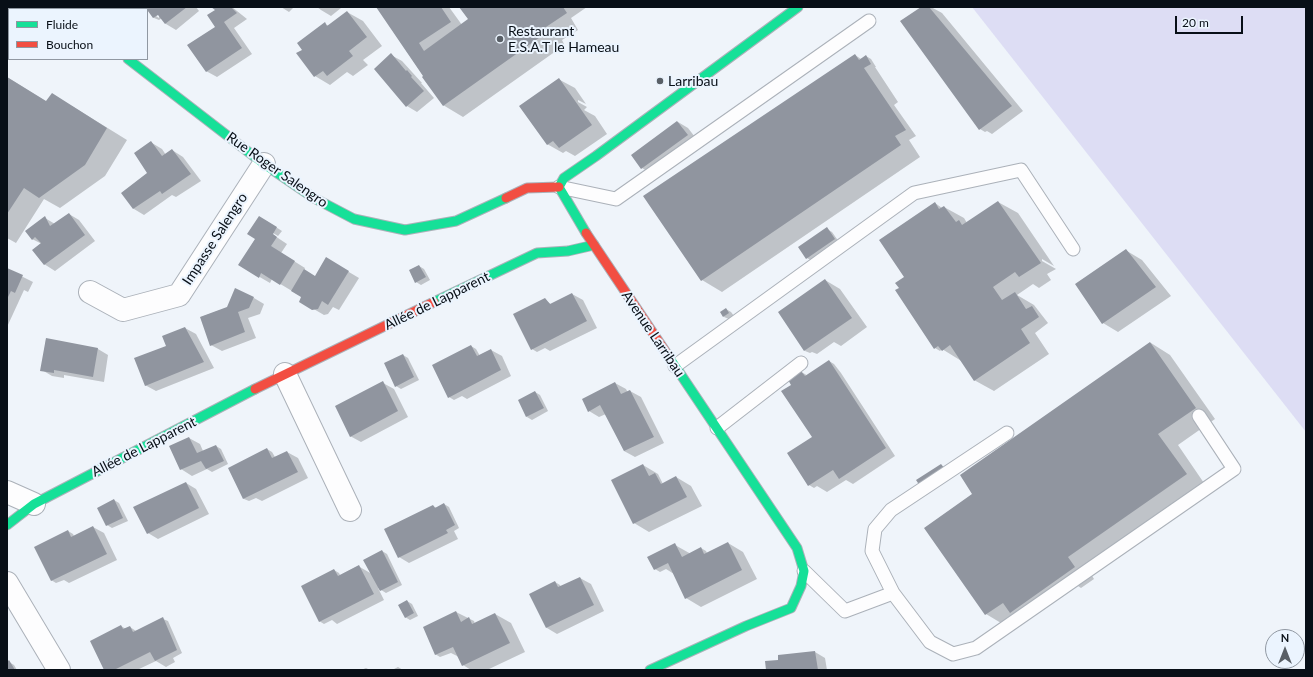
<!DOCTYPE html>
<meta charset="utf-8">
<style>
body{margin:0}
#map{position:relative;width:1313px;height:677px;overflow:hidden;background:#eff4fa;font-family:Lato,sans-serif}
canvas{display:block}
.frame{position:absolute;inset:0;border:8px solid #080f17;pointer-events:none}
.legend{position:absolute;left:8px;top:8px;width:140px;height:52px;box-sizing:border-box;background:#ebf4fe;border:1px solid #9098a2;margin:0;padding:5px 7px;list-style:none;font-size:12px;color:#080f17}
.legend li{display:flex;align-items:center;gap:8px;height:20px}
.legend b{width:20px;border:1px solid #9098a2}
.north{position:absolute;left:1265px;top:629px;width:40px;height:40px;box-sizing:border-box;background:#ebf4fe;border:1px solid #9098a2;border-radius:50%;rotate:0deg;font-size:11px;font-weight:700;line-height:16px;text-align:center;color:#080f17}
.north::after{content:'';display:block;margin:auto;width:14px;height:18px;background:#595f66;clip-path:polygon(50% 0,100% 100%,50% 72%,0 100%)}
.scale{position:absolute;left:1175px;top:16px;width:68px;height:18px;box-sizing:border-box;border:2px solid #080f17;border-top:0;padding-left:5px;font-size:12px;line-height:14px;white-space:nowrap;color:#080f17;-webkit-text-stroke:3px #ebf4fe;paint-order:stroke}
</style>
<div id="map">
<canvas width="1313" height="677"></canvas>
<div class="frame"></div>
<ul class="legend">
<li><b style="height:5px;background:#16e098"></b>Fluide</li>
<li><b style="height:5px;background:#f24e42"></b>Bouchon</li>
</ul>
<div class="north">N</div>
<div class="scale">20 m</div>
</div>
<script>
const ctx = document.querySelector('canvas').getContext('2d');
ctx.lineJoin = 'round';
function fillPath(path, color) { ctx.fillStyle = color; ctx.fill(path, 'evenodd'); }
const shape = rows => new Path2D(rows.map(r => 'M' + r).join(''));
function trace(path, color, width, dash) { ctx.strokeStyle = color; ctx.lineWidth = width; ctx.lineCap = dash ? 'butt' : 'round'; ctx.setLineDash(dash || []); ctx.stroke(path); }
function label(font, color, halo, rows, align = 'center') {
  ctx.font = font + ' Lato,sans-serif'; ctx.lineWidth = 4; ctx.setLineDash([]); ctx.textBaseline = 'middle'; ctx.strokeStyle = halo; ctx.fillStyle = color; for (const [text, x, y, turn = 0] of rows) {
    ctx.save(); ctx.translate(x, y); ctx.rotate((+turn || 0) * Math.PI / 180); ctx.textAlign = isNaN(turn) ? turn : align; if (halo) ctx.strokeText(text, 0, 0); ctx.fillText(text, 0, 0); ctx.restore();
  }
}
fillPath(shape([
 [972,7,1306,7,1306,432]
]), '#ddddf4');
fillPath(shape([
 [146,7,196,7,199,11,176,30,166,24,162,18,159,20,154,18],
 [154,12,159,15,159,18,153,14],
 [212,7,232,7,247,19,234,28,252,54,217,77,206,71,216,27,216,10],
 [281,7,294,7,289,12],
 [317,7,340,7,341,8,331,16,321,10],
 [377,7,449,7,462,25,469,20,460,7,587,7,571,18,578,30,562,40,564,44,563,46,463,117,443,105],
 [922,7,931,7,942,13,1023,111,992,134,987,131,985,132,980,129],
 [347,12,363,21,382,46,363,60,368,65,353,76,347,72,330,85,315,76,325,24,329,26],
 [391,55,402,61,422,83,421,83,434,98,417,112,407,106],
 [855,55,861,59,866,56,871,59,876,67,875,67,898,102,894,105,916,136,909,140,920,157,722,292,702,280],
 [7,77,47,102,72,106,127,140,105,176,60,208,44,199,16,243,7,238],
 [560,80,575,88,586,104,578,100,578,102,587,107,584,110,595,116,607,134,575,156,566,151,563,153,547,144],
 [678,122,688,128,698,141,652,174,642,168],
 [152,143,162,149,166,155,172,150,183,157,201,181,176,197,172,195,144,215,134,209,122,193,148,174],
 [998,202,1018,213,1054,266,1042,259,1042,261,1056,269,1047,274,1051,280,1039,288,1033,284,1017,295,1034,305,1048,323,1035,333,1049,354,994,391,974,380,963,362,942,349,940,351,935,348,900,289,935,203,942,208,944,207,964,218,967,223],
 [69,214,79,220,95,241,55,271,44,264,42,244,32,239,45,218,55,224],
 [265,220,282,231,278,236,273,233,272,234,287,244,281,253,305,268,304,270,316,277,327,259,359,278,339,310,333,307,328,314,324,315,300,301,302,297,272,279,270,283,239,265,256,238],
 [827,229,832,232,839,242,812,261,807,258,800,247],
 [1127,251,1142,260,1171,296,1118,332,1103,323],
 [419,266,424,269,430,280,421,285,416,282],
 [7,269,33,282,28,292,24,290,7,327],
 [825,280,840,289,867,327,841,346,834,342,817,354,812,352,810,353,805,351],
 [572,294,583,300,597,328,550,351,545,348,537,352,532,349,545,300,552,305],
 [254,298,264,304,260,314,248,318,256,338,222,351,211,345,201,317],
 [726,309,731,312,734,316,729,319,724,317],
 [185,328,196,334,214,368,156,391,145,385,167,346],
 [46,339,98,349,108,355,104,382,64,375,64,378,52,376,42,370],
 [1151,343,1170,355,1215,419,1178,445,1206,486,1088,569,1094,579,1081,588,1072,582,1006,626,986,614,925,528,973,494],
 [471,346,476,349,480,356,491,350,502,356,511,376,467,399,462,396,454,400,449,397],
 [403,355,408,358,419,380,401,389,396,386],
 [829,361,834,364,841,373,895,456,853,484,846,480,827,492,817,486,814,488,809,485,813,438,792,386,800,371,808,376],
 [383,383,394,389,408,417,361,442,350,436],
 [615,383,626,389,628,393,630,391,641,397,664,443,635,457,624,451,606,414,599,417,589,411],
 [535,392,540,395,548,411,532,420,527,417],
 [189,438,200,444,203,451,216,446,221,449,228,464,212,472,207,469,192,476,181,469],
 [267,449,272,452,275,457,287,452,298,458,308,478,262,501,256,498,249,501,244,499,229,469],
 [643,465,658,474,663,484,676,477,691,486,702,506,649,532,634,523],
 [186,483,196,489,209,514,158,539,148,533],
 [114,500,119,503,128,521,112,528,107,525],
 [444,504,449,507,459,528,454,531,458,539,409,563,399,557,385,529,433,506,437,508],
 [93,527,104,533,117,560,69,583,64,580,56,583,51,580,68,531,73,534,74,536],
 [728,543,743,552,757,579,701,607,686,598,674,574,666,569,660,572,655,569,675,545,691,554,701,548,706,551,707,553],
 [382,551,387,554,402,585,386,593,378,588,384,600,337,624,332,620,324,624,319,621,334,570,339,573,340,575,358,566,372,574],
 [580,578,591,584,604,611,557,634,547,628,555,582,560,585,561,587],
 [407,601,412,604,418,616,410,620,405,617],
 [456,612,474,621,475,624,495,614,511,623,525,652,487,670,471,670,463,665,459,657,451,653,440,657,435,654],
 [163,619,168,621,182,653,173,658,175,662,166,667,156,661,137,670,105,670,121,626,126,629,130,627,136,631],
 [815,652,825,658,827,670,767,670,779,661],
 [9,662,14,665,17,670,7,670,7,663],
 [398,667,403,670,392,670],
 [366,668,370,670,361,670]
]), '#0003');
fillPath(shape([
 [145,7,187,7,165,24,158,15,153,18],
 [211,7,231,7,237,13,224,22,242,48,206,72,187,45,215,27,207,15,215,10],
 [376,7,441,7,451,22,419,43,424,51,468,19,459,7,563,7,567,13,543,29,545,32,543,35,443,106,422,77,423,76],
 [921,7,929,7,1012,106,979,130,900,21],
 [347,11,367,37,349,51,353,56,327,76,323,71,314,77,296,53,302,50,297,43,325,22,327,26],
 [391,53,406,71,407,70,412,76,411,77,424,91,406,107,374,69],
 [855,54,859,60,866,55,871,64,864,68,906,130,895,136,901,145,701,281,643,196],
 [7,77,46,101,52,93,107,128,85,165,39,198,24,188,7,214],
 [559,78,592,125,559,148,553,141,547,145,519,106],
 [677,121,688,135,641,169,631,155],
 [151,141,162,156,172,149,191,174,162,194,160,191,133,209,121,193,147,173,134,153],
 [998,201,1041,263,1019,277,1015,272,993,287,1002,300,1015,292,1026,309,1032,306,1039,317,1021,329,1030,343,974,381,950,345,942,351,938,346,934,349,895,290,899,288,895,283,904,277,879,240,935,202,939,209,944,206,956,222,959,220,962,225],
 [69,213,85,235,44,265,32,250,41,243,35,237,32,240,25,231,45,216,50,226],
 [259,216,277,227,273,234,277,237,271,246,295,261,280,285,261,273,259,278,238,265,255,239,247,234],
 [827,227,835,239,806,259,798,247],
 [1126,249,1156,287,1102,324,1075,284],
 [326,257,349,271,328,305,322,301,318,309,312,310,299,302,301,297,291,291,304,269,315,276],
 [419,265,426,277,415,283,409,270],
 [7,268,23,275,15,293,11,291,7,299],
 [825,279,852,318,804,351,778,312],
 [235,288,254,297,249,308,238,312,245,332,210,346,200,317,227,307],
 [572,293,587,321,531,350,513,314,545,298,550,304],
 [726,308,729,313,723,317,720,312],
 [185,327,204,362,145,386,134,358,166,346,162,336],
 [46,338,98,348,93,377,54,370,54,373,40,371],
 [1150,342,1196,408,1158,434,1187,474,1068,557,1075,567,1010,613,1003,603,985,615,924,528,972,494,960,475],
 [471,345,477,356,491,349,501,370,448,398,432,365],
 [403,354,414,377,395,387,384,363],
 [829,360,886,448,839,479,833,470,808,486,787,453,812,437,781,391,791,385,787,378,800,370,805,376],
 [383,381,398,411,350,437,335,406],
 [615,382,621,394,630,390,654,437,624,451,600,405,588,412,582,399],
 [535,391,544,408,526,417,518,400],
 [189,437,197,453,216,445,224,461,206,469,201,461,180,470,169,446],
 [267,448,272,458,287,451,298,472,243,499,228,468],
 [643,464,649,476,655,473,661,484,676,476,687,497,633,524,611,480],
 [941,464,945,469,920,486,916,480],
 [186,482,199,508,147,534,133,507],
 [114,499,123,518,106,526,97,508],
 [444,503,455,525,446,530,448,533,398,558,384,529,433,505,435,508],
 [93,526,107,554,51,581,34,547,68,530,71,537],
 [728,542,742,570,685,599,668,563,654,570,647,557,675,543,682,557,701,547,704,554],
 [382,550,398,582,380,591,363,560],
 [359,565,374,594,319,622,301,586,334,569,338,576],
 [580,577,594,605,546,628,529,594,555,581,558,587],
 [407,600,414,613,405,618,398,605],
 [456,611,461,622,469,617,472,624,495,613,510,643,462,666,453,647,435,655,423,627],
 [163,617,177,650,155,661,150,652,114,670,104,670,90,641,121,625,123,629,130,626,133,632],
 [815,651,818,670,766,670,765,661,778,660,778,655],
 [9,660,15,670,7,670,7,662]
]), '#90959f');
const lane = shape([
 [559,187,616,199,869,21],
 [675,366,914,193,1021,170,1073,249],
 [717,428,801,363],
 [804,571,845,611,893,593,930,642,953,654,976,648,1234,469,1199,416],
 [893,593,872,551,875,529,891,510,1007,433]
]);
const street = shape([
 [60,7,62,9],
 [90,292,123,310,179,295,264,164],
 [285,374,350,510],
 [7,492,34,504],
 [7,583,59,670]
]);
const fast = shape([
 [128,59,264,164,314,198,354,219,405,230,456,221,506,198],
 [586,233,559,187,564,178,596,156,798,7],
 [434,302,537,253,568,251,594,245],
 [7,525,34,504,255,389],
 [650,670,746,626,791,608,801,586,804,571,797,548,669,357]
]);
const jam = shape([
 [506,198,527,188,559,187],
 [586,233,669,357],
 [255,389,434,302]
]);
trace(lane, '#abb1b9', 15);
trace(street, '#abb1b9', 24);
trace(fast, '#abb1b9', 11);
trace(jam, '#abb1b9', 11);
trace(lane, '#fdfdfe', 13);
trace(street, '#fdfdfe', 22);
trace(fast, '#16e098', 9);
trace(jam, '#f24e42', 9);
for (const [x, y, r, color] of [
 [500,39,4,"#595f66"],
 [660,81,4,"#595f66"]
]) { const dot = new Path2D(); dot.arc(x, y, r, 0, 2 * Math.PI); ctx.fillStyle = color; ctx.fill(dot); trace(dot, '#ebf4fe', 1.5); }
label('14px', '#080f17', '#ebf4fe', [
 ["Restaurant",508,31],
 ["E.S.A.T le Hameau",508,47],
 ["Larribau",668,81]
], 'left');
label('14px', '#080f17', '#ebf4fe', [
 ["Rue Roger Salengro",277,170,35],
 ["Impasse Salengro",215,239,-57],
 ["Allée de Lapparent",437,301,-26],
 ["Avenue Larribau",653,334,56],
 ["Allée de Lapparent",144,447,-27]
]);
</script>
